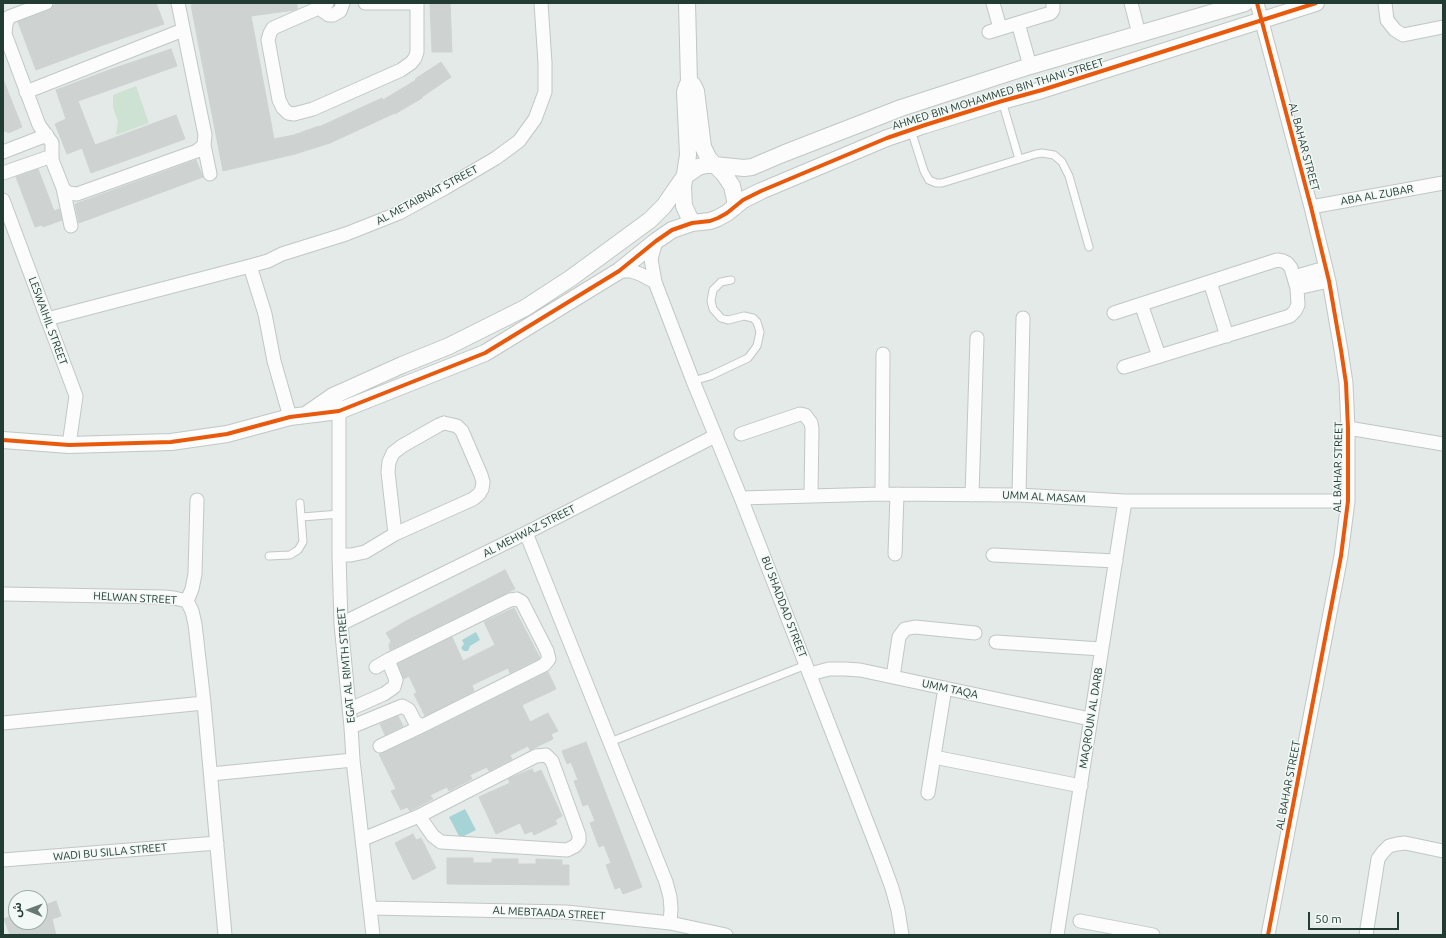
<!DOCTYPE html>
<meta charset="utf-8">
<style>
body{margin:0}
#map{position:relative;width:1446px;height:938px;overflow:hidden;background:#e4eae7;font-family:Ubuntu,"Noto Sans Arabic",sans-serif}
canvas{display:block}
.frame{position:absolute;inset:0;border:4px solid #233c33;pointer-events:none}
.north{position:absolute;left:8px;top:890px;width:40px;height:40px;box-sizing:border-box;background:#f2f8f5;border:1px solid #9fada7;border-radius:50%;rotate:271deg;font-size:11px;font-weight:700;line-height:16px;text-align:center;color:#233c33}
.north::after{content:'';display:block;margin:auto;width:14px;height:18px;background:#677972;clip-path:polygon(50% 0,100% 100%,50% 72%,0 100%)}
.scale{position:absolute;left:1308px;top:912px;width:91px;height:18px;box-sizing:border-box;border:2px solid #233c33;border-top:0;padding-left:5px;font-size:12px;line-height:14px;white-space:nowrap;color:#233c33;-webkit-text-stroke:3px #f2f8f5;paint-order:stroke}
</style>
<div id="map">
<canvas width="1446" height="938"></canvas>
<div class="frame"></div>
<div class="north">ش</div>
<div class="scale">50 m</div>
</div>
<script>
const ctx = document.querySelector('canvas').getContext('2d');
ctx.lineJoin = 'round';
function fillPath(path, color) { ctx.fillStyle = color; ctx.fill(path, 'evenodd'); }
const shape = rows => new Path2D(rows.map(r => 'M' + r).join(''));
function trace(path, color, width, dash) { ctx.strokeStyle = color; ctx.lineWidth = width; ctx.lineCap = dash ? 'butt' : 'round'; ctx.setLineDash(dash || []); ctx.stroke(path); }
function label(font, color, halo, rows, align = 'center') {
  ctx.font = font + ' Ubuntu,sans-serif'; ctx.lineWidth = 3; ctx.setLineDash([]); ctx.textBaseline = 'middle'; ctx.strokeStyle = halo; ctx.fillStyle = color; for (const [text, x, y, turn = 0] of rows) {
    ctx.save(); ctx.translate(x, y); ctx.rotate((+turn || 0) * Math.PI / 180); ctx.textAlign = isNaN(turn) ? turn : align; if (halo) ctx.strokeText(text, 0, 0); ctx.fillText(text, 0, 0); ctx.restore();
  }
}
fillPath(shape([
 [136,86,149,123,116,135,118,121,113,108,113,95]
]), '#cee2d3');
fillPath(shape([
 [476,632,480,640,470,646,468,651,464,651,461,648,464,644,462,640],
 [465,809,476,830,460,838,449,817]
]), '#a6d4d6');
const building = shape([
 [59,3,156,3,164,24,103,45,36,70,18,22,49,10,54,5,59,3],
 [199,3,297,3,297,9,295,10,251,16,274,139,294,135,319,126,319,127,382,98,383,100,416,80,415,79,441,62,451,77,422,97,422,98,395,114,395,113,330,143,295,154,223,171,191,5,199,3],
 [430,3,450,3,452,52,432,52,430,3],
 [171,49,177,66,78,101,95,145,176,115,185,139,91,173,82,148,67,154,55,124,66,119,56,90,109,70,171,49],
 [3,79,22,127,8,133,6,131,3,132,3,79],
 [196,160,203,177,79,223,75,204,196,160],
 [38,169,54,211,59,209,62,220,43,227,42,225,35,227,16,177,38,169],
 [505,570,515,589,390,650,389,645,391,641,386,633,406,621,505,570],
 [514,608,540,658,510,673,508,668,472,685,474,691,425,716,414,694,417,693,409,676,404,679,398,664,452,637,463,661,495,645,484,622,514,608],
 [548,672,556,689,522,705,530,722,548,713,558,731,551,734,553,739,530,750,528,746,510,755,512,759,489,771,487,767,470,775,472,779,449,791,447,787,430,795,433,799,410,811,407,807,401,810,391,791,396,789,379,754,383,753,426,733,548,672],
 [398,716,403,726,385,735,380,724,398,716],
 [586,742,642,887,623,894,620,887,615,889,606,865,611,863,604,845,599,847,590,823,595,821,588,804,583,806,574,781,578,780,571,762,567,764,562,751,586,742],
 [532,769,534,773,541,770,562,816,555,820,557,824,534,835,532,831,525,834,520,823,496,834,479,797,510,783,508,779,532,769],
 [413,834,416,840,421,838,436,868,413,880,395,843,413,834],
 [447,858,473,858,473,863,492,863,492,859,518,859,518,864,536,864,536,859,562,860,562,865,569,865,569,885,447,884,447,858],
 [56,901,61,916,52,919,56,935,10,935,4,919,16,914,16,922,40,922,40,907,56,901]
]);
fillPath(building, '#ced3d1');
trace(building, '#cdd3d0', 1);
const service = shape([
 [1002,101,1019,159],
 [911,130,924,171,929,180,936,183,942,183,1036,154,1042,153,1054,155,1062,162,1069,176,1089,247],
 [693,381,710,376,748,358,757,346,760,332,757,322,753,318,744,316,728,320,721,318,713,309,711,301,713,290,721,282,731,280],
 [302,517,340,514],
 [269,556,290,555,298,550,303,542,300,503],
 [610,742,806,665]
]);
const minor = shape([
 [46,3,9,17,6,24,5,34,39,125,52,143,52,160,63,188,68,193,77,194,197,151,204,145,205,135,178,3],
 [321,3,323,11,329,15,333,15,340,11,343,3],
 [327,3,321,7,273,28,270,33,268,40,279,100,283,108,288,113,294,114,313,109,401,70,411,63,415,58,417,52,417,3],
 [365,3,417,3],
 [993,3,1000,28],
 [1131,3,1139,34],
 [1257,3,1311,207,1329,281,1341,350,1346,383,1348,428,1348,501,1341,556,1268,935],
 [1385,3,1387,20,1395,30,1403,35,1443,27],
 [1018,23,1030,66],
 [989,32,1051,13,1053,10,1053,3],
 [26,92,183,30],
 [204,145,210,174],
 [3,152,47,135],
 [3,173,52,156],
 [63,188,71,226],
 [3,200,76,396,69,445],
 [1311,207,1443,183],
 [656,241,651,259,655,282,693,381,741,498,881,858,892,888,898,910,902,935],
 [619,271,631,271,640,274,655,282],
 [1294,277,1325,268],
 [1210,282,1227,336],
 [1297,288,1329,281],
 [1141,304,1159,356],
 [1114,313,1277,260,1283,261,1287,263,1291,268,1297,288,1298,305,1295,311,1290,316,1124,367],
 [47,319,250,266],
 [336,403,339,411,339,555,341,624,351,727,353,760,373,935],
 [290,417,274,361,265,314,250,266,268,261,282,254,346,234,399,213,445,188,496,158,519,141,535,119,545,92,545,63,541,3],
 [444,423,457,426,462,431,481,475,483,482,482,489,479,494,473,499,395,534,388,472,389,462,393,453,402,446,439,425,444,423],
 [1348,428,1443,444],
 [741,434,800,414,805,415,811,423,812,429,811,495],
 [882,494,883,354],
 [972,495,977,338],
 [1019,495,1023,318],
 [741,498,882,494,1019,495,1125,501,1348,501],
 [526,533,666,882,670,897,671,909,670,923],
 [895,554,897,494],
 [339,555,351,555,365,552,395,534],
 [993,555,1116,561],
 [3,594,164,597,174,598,187,601,192,611,195,624,204,703,3,723],
 [187,601,192,589,195,574,197,500],
 [341,624,526,533,715,436],
 [996,642,1101,649],
 [376,667,390,659],
 [810,674,829,669,845,669,860,670,1090,719],
 [893,677,899,637,905,629,915,627,975,633],
 [204,703,225,935],
 [350,709,384,694,394,687,396,680,390,665,390,659,510,600,517,599,522,602,547,651,549,659,544,665,422,726,415,722,409,710,402,706,351,727],
 [380,746,422,726],
 [934,757,1081,786],
 [211,774,353,760],
 [928,793,945,688],
 [363,839,419,816,536,756,546,755,552,761,579,835,579,841,575,846,567,850,441,842,433,836,419,816],
 [3,860,217,843],
 [370,908,566,912,670,923,726,935],
 [1080,921,1153,935],
 [1057,935,1125,501],
 [1366,935,1378,859,1383,852,1389,846,1397,844,1405,843,1443,851]
]);
const tertiary = shape([
 [687,3,689,82,687,86,685,92,688,155,683,187,684,206,692,223],
 [689,82,693,85,696,91,703,147,709,159,724,174,732,186,735,200,735,207],
 [307,414,333,396,402,365,449,346,525,308,571,278,650,220,664,206,684,177,698,167,706,165,714,165,744,168,752,167,785,153,901,108,953,91,1030,66,1245,3],
 [3,440,69,445,171,442,227,434,290,417,339,411,485,353,619,271,656,241,672,230,692,223,710,221,718,218,727,213,743,200,761,191,887,138,925,125,1002,101,1042,90,1316,3]
]);
trace(service, '#c1c7c4', 9);
trace(minor, '#c1c7c4', 15);
trace(tertiary, '#c1c7c4', 18);
trace(service, '#fbfcfb', 7);
trace(minor, '#fbfcfb', 13);
trace(tertiary, '#fbfcfb', 16);
trace(shape([
 [1257,3,1311,207,1329,281,1341,350,1346,383,1348,428,1348,501,1341,556,1268,935],
 [3,440,69,445,171,442,227,434,290,417,339,411,485,353,619,271,656,241,672,230,692,223,710,221,718,218,727,213,743,200,761,191,887,138,925,125,1002,101,1042,90,1316,3]
]), '#e8590c', 4);
label('11px', '#233c33', '#f2f8f5', [
 ["AHMED BIN MOHAMMED BIN THANI STREET",998,94,-17],
 ["AL BAHAR STREET",1304,147,75],
 ["AL METAIBNAT STREET",427,195,-28],
 ["ABA AL ZUBAR",1377,195,-10],
 ["LESWAIHIL STREET",48,321,70],
 ["AL BAHAR STREET",1338,467,-89],
 ["UMM AL MASAM",1044,497,3],
 ["AL MEHWAZ STREET",529,531,-27],
 ["HELWAN STREET",135,598,3],
 ["BU SHADDAD STREET",784,607,69],
 ["EGAT AL RIMTH STREET",346,665,-95],
 ["UMM TAQA",950,689,12],
 ["MAQROUN AL DARB",1091,718,-81],
 ["AL BAHAR STREET",1288,785,-79],
 ["WADI BU SILLA STREET",110,852,-5],
 ["AL MEBTAADA STREET",549,913,3]
]);
</script>
